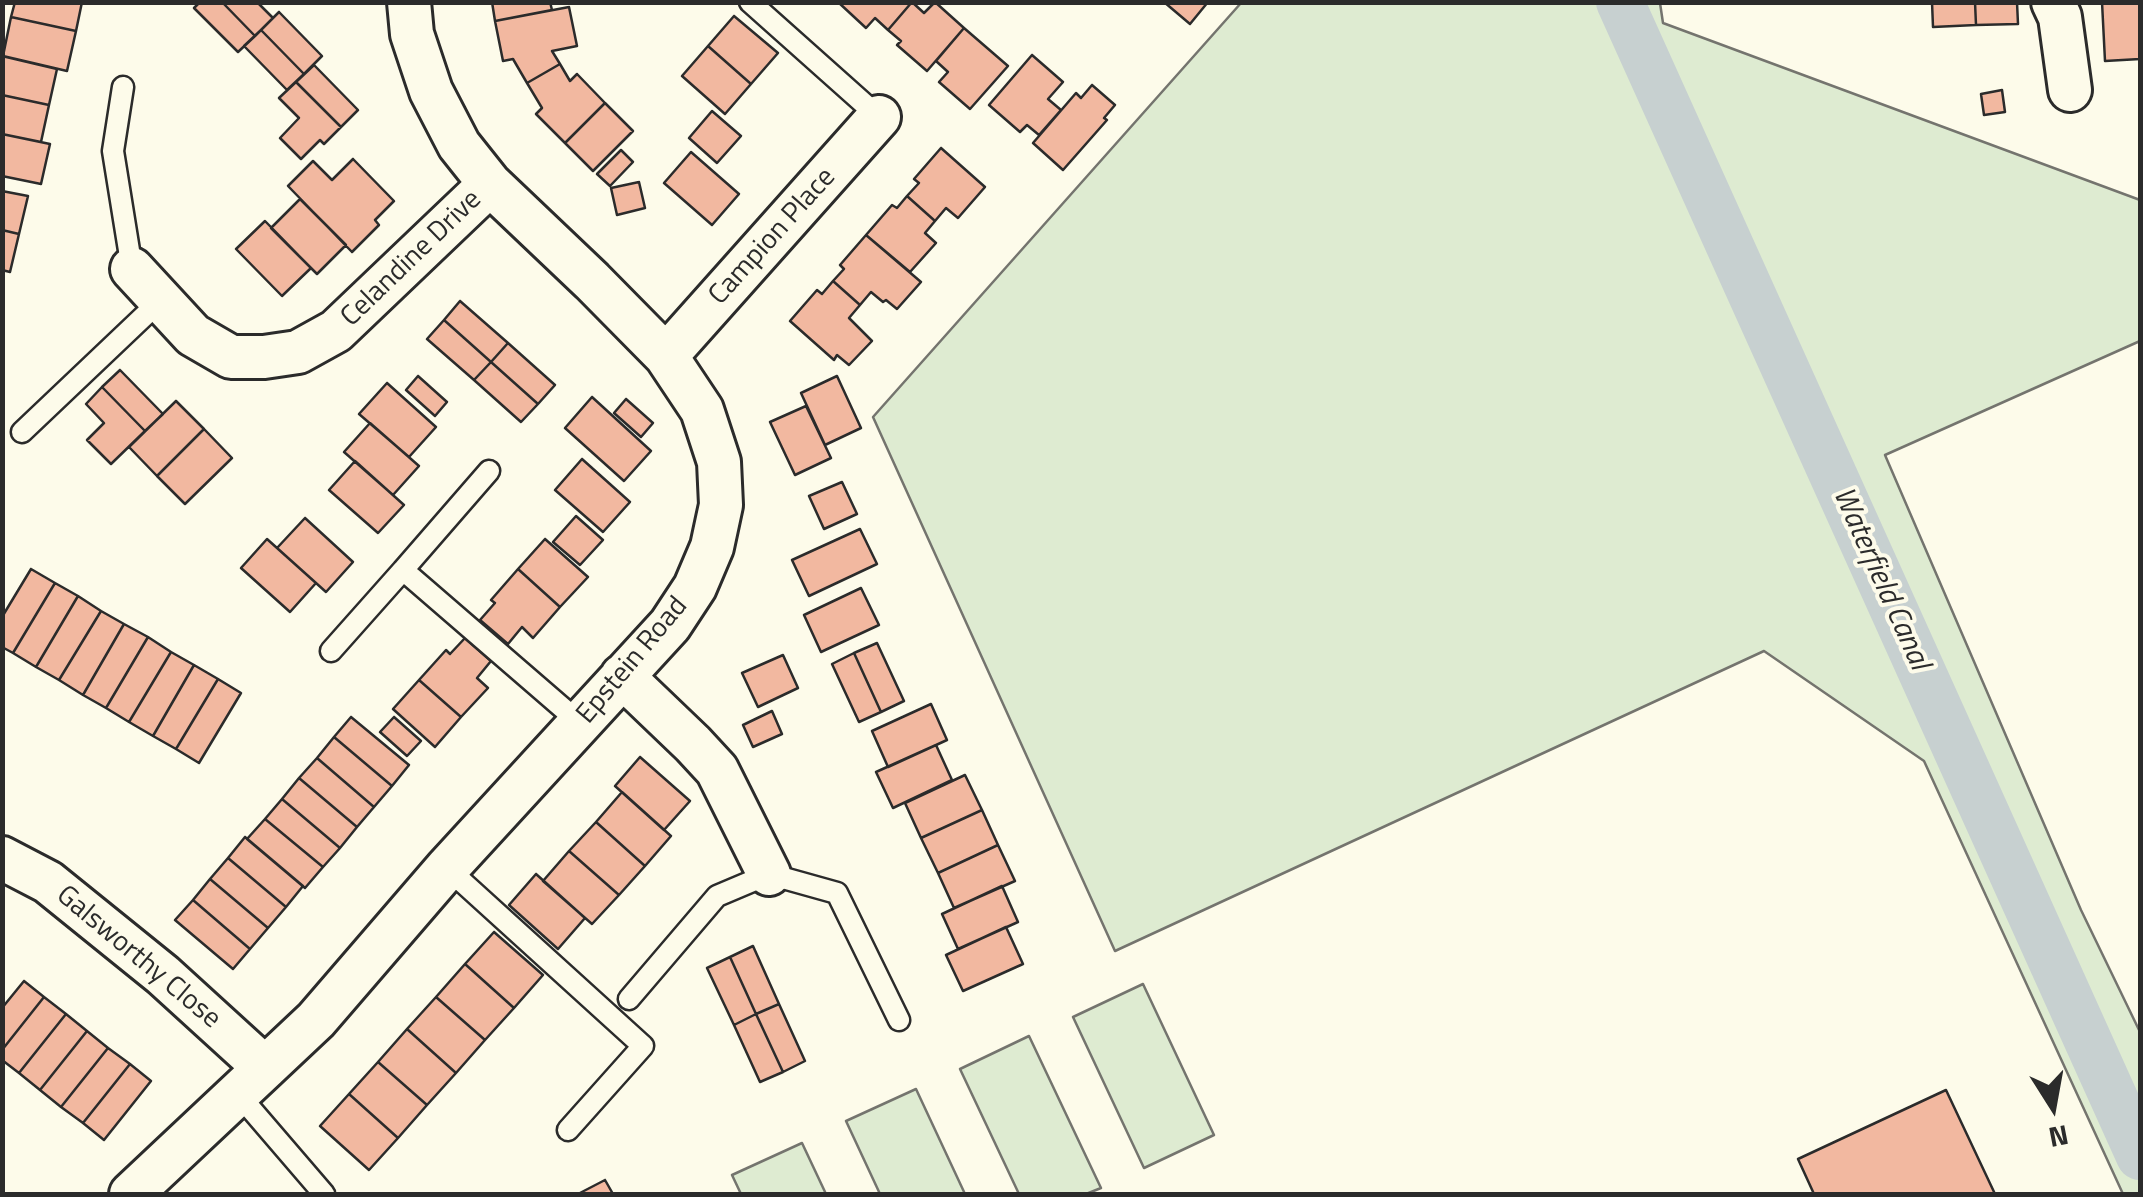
<!DOCTYPE html>
<style>
body{margin:0}
#map{position:relative;width:2143px;height:1197px;overflow:hidden;background:#fdfbea;font-family:"Titillium Web",sans-serif}
canvas{display:block}
.frame{position:absolute;inset:0;border:5px solid #2b2b2b;pointer-events:none}
.north{position:absolute;left:2003px;top:1057px;width:100px;height:100px;-webkit-text-stroke:8px #fdfbea;paint-order:stroke;rotate:169deg;font-size:28px;font-weight:700;line-height:40px;text-align:center;color:#2b2b2b}
.north::after{content:'';display:block;margin:auto;width:35px;height:45px;background:#2b2b2b;clip-path:polygon(50% 0,100% 100%,50% 72%,0 100%)}
</style>
<div id="map">
<canvas width="2143" height="1197"></canvas>
<div class="frame"></div>
<div class="north">N</div>
</div>
<script>
const ctx = document.querySelector('canvas').getContext('2d');
ctx.lineJoin = 'round';
function fillPath(path, color) { ctx.fillStyle = color; ctx.fill(path, 'evenodd'); }
const shape = rows => new Path2D(rows.map(r => 'M' + r).join(''));
function trace(path, color, width, dash) { ctx.strokeStyle = color; ctx.lineWidth = width; ctx.lineCap = dash ? 'butt' : 'round'; ctx.setLineDash(dash || []); ctx.stroke(path); }
function label(font, color, halo, rows, align = 'center') {
  ctx.font = font + ' "Titillium Web",sans-serif'; ctx.lineWidth = 8; ctx.setLineDash([]); ctx.textBaseline = 'middle'; ctx.strokeStyle = halo; ctx.fillStyle = color; for (const [text, x, y, turn = 0] of rows) {
    ctx.save(); ctx.translate(x, y); ctx.rotate((+turn || 0) * Math.PI / 180); ctx.textAlign = isNaN(turn) ? turn : align; if (halo) ctx.strokeText(text, 0, 0); ctx.fillText(text, 0, 0); ctx.restore();
  }
}
const green = shape([
 [1241,3,1660,3,1663,23,2140,200,2140,341,1885,455,2081,910,2140,1032,2140,1194,2123,1194,1924,761,1764,651,1115,951,873,417,1241,3],
 [1143,984,1214,1135,1144,1168,1073,1017,1143,984],
 [1029,1036,1101,1188,1086,1194,1019,1194,960,1069,1029,1036],
 [916,1089,965,1194,880,1194,846,1121,916,1089],
 [802,1143,826,1194,741,1194,732,1175,802,1143]
]);
fillPath(green, '#deebd1');
trace(green, '#74746e', 2.5);
trace(shape([
 [1620,2,2140,1156]
]), '#c7d0d0', 48);
const building = shape([
 [15,2,82,2,76,31,11,17,15,2],
 [200,2,222,2,255,36,238,52,194,8,200,2],
 [222,2,257,2,273,18,255,36,222,2],
 [492,2,550,2,552,10,495,21,492,2],
 [838,2,912,2,888,30,875,18,866,28,838,2],
 [912,2,924,13,935,2,964,28,927,71,897,45,901,41,888,30,912,2],
 [1164,2,1208,2,1190,24,1164,2],
 [1932,2,1975,2,1976,25,1933,27,1932,2],
 [1975,2,2017,2,2018,24,1976,25,1975,2],
 [2102,2,2140,2,2140,59,2105,61,2102,2],
 [569,7,577,46,552,51,560,64,527,83,513,59,503,61,495,21,569,7],
 [279,12,322,56,304,74,261,30,279,12],
 [734,16,778,53,751,84,708,46,734,16],
 [11,17,76,31,67,71,3,56,11,17],
 [964,28,1008,66,970,109,939,82,948,72,936,61,964,28],
 [261,30,304,74,287,90,244,46,261,30],
 [708,46,751,84,725,114,682,76,708,46],
 [1032,55,1063,82,1048,99,1061,110,1039,135,1027,125,1020,132,989,105,1032,55],
 [2,56,57,69,49,105,2,95,2,56],
 [560,64,570,81,577,74,605,103,565,143,536,114,542,108,527,83,560,64],
 [314,65,358,110,341,127,296,82,314,65],
 [296,82,341,127,324,144,320,140,301,159,280,138,299,118,279,98,296,82],
 [1092,85,1115,105,1104,118,1107,120,1063,170,1033,143,1076,93,1081,98,1092,85],
 [2002,90,2005,112,1984,115,1981,94,2002,90],
 [2,95,49,105,41,142,2,134,2,95],
 [605,103,633,131,593,171,565,143,605,103],
 [712,111,741,136,717,163,689,138,712,111],
 [2,134,50,144,41,184,2,176,2,134],
 [941,148,985,187,958,218,946,208,935,221,907,196,919,183,914,179,941,148],
 [621,150,633,162,610,186,597,174,621,150],
 [691,152,739,194,712,225,664,183,691,152],
 [353,159,394,201,375,220,379,225,352,252,288,186,313,161,332,180,353,159],
 [639,182,645,208,617,215,611,188,639,182],
 [2,191,28,196,19,234,2,230,2,191],
 [907,196,935,221,925,233,936,243,910,272,866,235,892,205,897,208,907,196],
 [300,199,346,245,317,274,271,228,300,199],
 [265,221,311,268,282,296,236,249,265,221],
 [2,230,19,234,10,272,2,270,2,230],
 [866,235,921,282,897,309,886,300,883,302,871,292,860,305,833,281,844,269,840,265,866,235],
 [833,281,860,305,849,318,872,341,849,365,837,355,834,360,790,321,817,290,822,294,833,281],
 [460,301,508,343,491,362,444,320,460,301],
 [444,320,491,362,474,380,427,339,444,320],
 [508,343,555,385,538,404,491,362,508,343],
 [491,362,538,404,521,422,474,380,491,362],
 [120,370,163,414,145,431,102,387,120,370],
 [418,376,447,402,435,416,406,390,418,376],
 [837,376,861,428,825,445,801,393,837,376],
 [387,383,436,427,409,457,359,414,387,383],
 [102,387,145,431,111,464,87,440,104,423,86,404,102,387],
 [592,397,651,451,624,481,565,428,592,397],
 [626,399,653,423,641,437,614,413,626,399],
 [176,401,204,429,157,476,129,447,176,401],
 [806,406,831,458,795,475,770,422,806,406],
 [370,423,419,466,393,495,344,452,370,423],
 [204,429,232,458,185,504,157,476,204,429],
 [582,459,630,502,603,532,555,490,582,459],
 [355,461,404,505,378,533,329,490,355,461],
 [842,482,857,514,824,529,809,496,842,482],
 [576,516,603,540,580,565,553,542,576,516],
 [305,518,353,562,326,592,277,548,305,518],
 [860,529,877,564,809,596,792,560,860,529],
 [267,539,316,583,290,612,241,568,267,539],
 [545,539,588,577,560,607,518,569,545,539],
 [31,569,55,583,13,653,2,647,2,617,31,569],
 [518,569,560,607,533,638,522,627,508,644,480,620,495,603,491,600,518,569],
 [55,583,78,596,36,667,13,653,55,583],
 [861,588,879,625,821,652,804,615,861,588],
 [78,596,101,611,59,680,36,667,78,596],
 [101,611,124,624,83,695,59,680,101,611],
 [124,624,148,637,106,708,83,695,124,624],
 [148,637,171,652,129,722,106,708,148,637],
 [465,638,491,661,477,678,488,688,461,717,419,680,446,650,450,654,465,638],
 [877,643,904,701,881,712,854,653,877,643],
 [171,652,194,665,153,736,129,722,171,652],
 [854,653,881,712,859,722,832,664,854,653],
 [783,655,798,688,758,707,742,673,783,655],
 [194,665,218,679,176,749,153,736,194,665],
 [218,679,241,693,199,763,176,749,218,679],
 [419,680,461,717,435,747,393,709,419,680],
 [931,704,947,740,888,767,872,731,931,704],
 [772,711,782,734,753,747,743,725,772,711],
 [351,717,409,765,392,786,334,737,351,717],
 [394,717,421,741,407,756,380,732,394,717],
 [334,737,392,786,374,807,317,758,334,737],
 [936,745,952,780,893,808,876,772,936,745],
 [640,757,690,801,664,830,615,786,640,757],
 [317,758,374,807,357,827,299,778,317,758],
 [965,775,982,810,921,838,905,803,965,775],
 [299,778,357,827,340,848,282,799,299,778],
 [622,792,671,836,645,866,596,822,622,792],
 [282,799,340,848,323,867,265,819,282,799],
 [982,810,998,845,938,873,921,838,982,810],
 [265,819,323,867,305,888,247,839,265,819],
 [596,822,645,866,619,895,569,851,596,822],
 [245,837,303,886,286,907,228,858,245,837],
 [998,845,1015,881,954,908,938,873,998,845],
 [569,851,619,895,592,924,543,881,569,851],
 [228,858,286,907,268,928,210,879,228,858],
 [536,874,585,918,558,949,509,905,536,874],
 [210,879,268,928,250,949,193,900,210,879],
 [1002,886,1018,922,958,949,942,914,1002,886],
 [193,900,250,949,233,969,175,920,193,900],
 [1006,927,1023,964,963,991,946,955,1006,927],
 [494,932,543,975,514,1008,465,964,494,932],
 [753,946,779,1004,756,1014,730,957,753,946],
 [730,957,756,1014,734,1025,707,968,730,957],
 [465,964,514,1008,485,1040,436,997,465,964],
 [24,981,44,997,2,1050,2,1008,24,981],
 [44,997,66,1014,19,1073,2,1060,2,1050,44,997],
 [436,997,485,1040,456,1073,407,1029,436,997],
 [779,1004,805,1061,783,1072,756,1014,779,1004],
 [66,1014,87,1031,40,1090,19,1073,66,1014],
 [756,1014,783,1072,760,1082,734,1025,756,1014],
 [407,1029,456,1073,427,1105,378,1062,407,1029],
 [87,1031,108,1048,61,1107,40,1090,87,1031],
 [108,1048,130,1064,83,1123,61,1107,108,1048],
 [378,1062,427,1105,398,1138,349,1094,378,1062],
 [130,1064,151,1081,104,1140,83,1123,130,1064],
 [1946,1090,1995,1194,1814,1194,1798,1159,1946,1090],
 [349,1094,398,1138,369,1170,320,1126,349,1094],
 [605,1180,613,1194,578,1194,605,1180]
]);
fillPath(building, '#f2b8a0');
trace(building, '#2b2b2b', 2.5);
const lane = shape([
 [750,2,879,117],
 [123,87,113,151,132,269],
 [22,432,161,300],
 [489,471,403,570,580,723],
 [331,651,403,570],
 [447,868,643,1046,568,1130],
 [629,999,717,896,769,874,837,893,899,1020],
 [239,1095,324,1194]
]);
const street = shape([
 [2053,2,2060,17,2070,90],
 [132,269,193,335,231,357,264,357,298,352,336,331,490,184],
 [666,356,879,117],
 [622,676,693,744,717,770,769,874],
 [2,858,48,882,163,975,265,1068],
 [131,1194,316,1020,447,868,670,625,695,587,712,547,721,505,719,462,702,410,666,356,592,281,490,184,459,145,431,91,412,34,409,2]
]);
trace(lane, '#2b2b2b', 25);
trace(street, '#2b2b2b', 48);
trace(lane, '#fdfbea', 20);
trace(street, '#fdfbea', 42);
label('28px', '#2b2b2b', '#fdfbea', [
 ["Campion Place",773,237,-48],
 ["Celandine Drive",412,259,-44],
 ["Epstein Road",633,661,-50],
 ["Galsworthy Close",138,958,40]
]);
label('italic 30px', '#2b2b2b', '#fdfbea', [
 ["Waterfield Canal",1880,579,66]
]);
</script>
